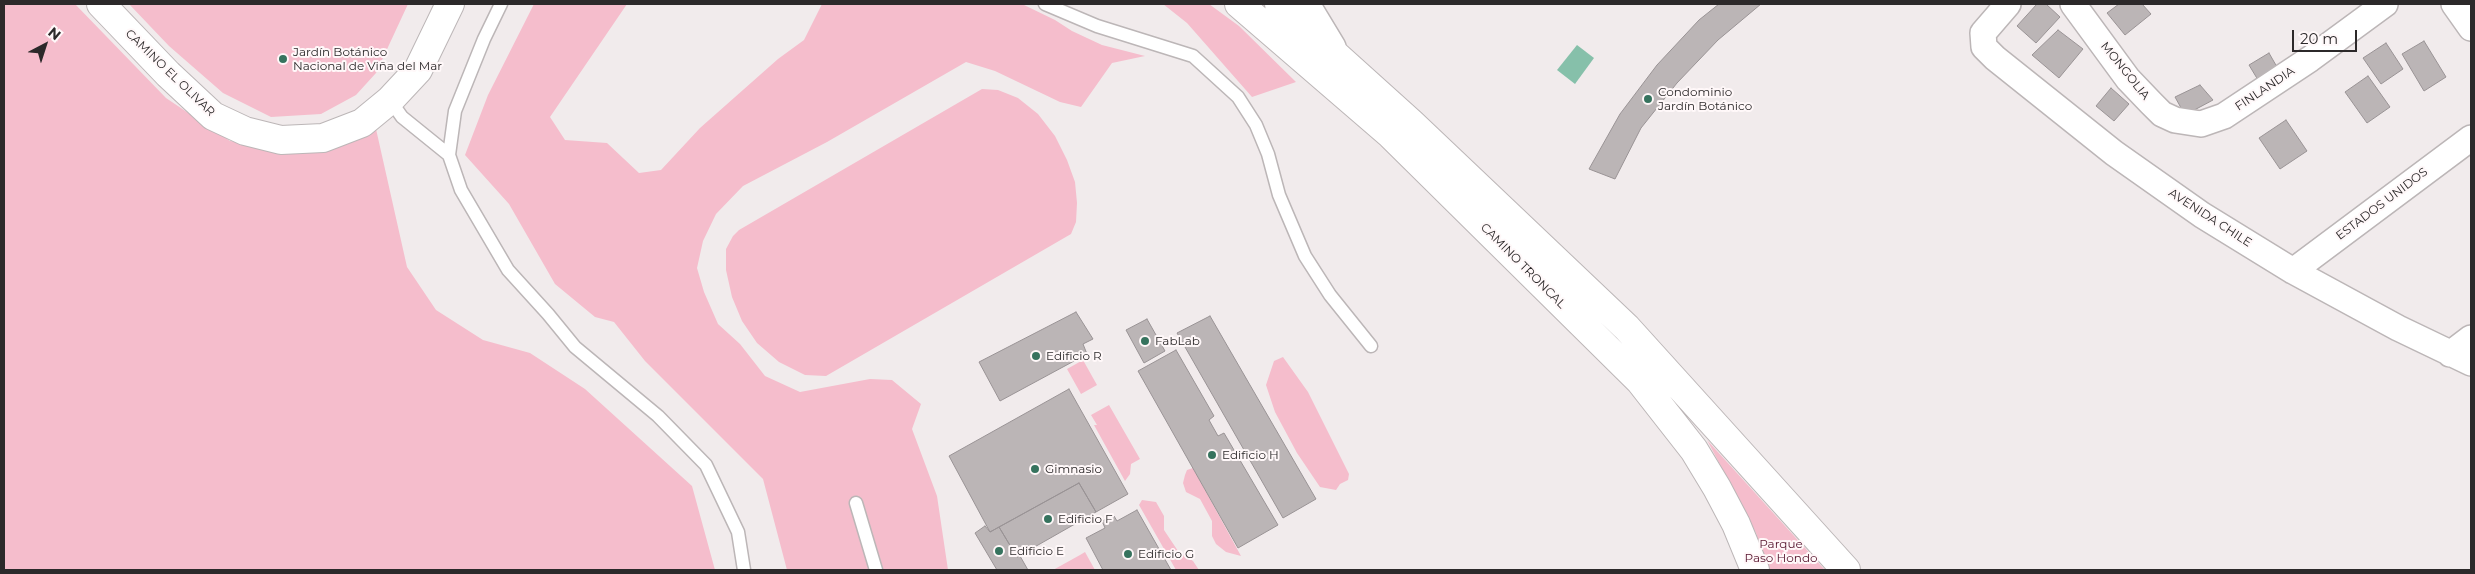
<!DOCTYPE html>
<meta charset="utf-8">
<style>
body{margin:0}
#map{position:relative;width:2475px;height:574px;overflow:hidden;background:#f1ebec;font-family:Montserrat,sans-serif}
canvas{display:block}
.frame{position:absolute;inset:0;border:5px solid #2c292a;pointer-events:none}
.north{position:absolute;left:20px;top:20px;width:50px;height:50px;-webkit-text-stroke:4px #fff8f9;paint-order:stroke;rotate:40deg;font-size:14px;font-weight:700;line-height:20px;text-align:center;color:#2c292a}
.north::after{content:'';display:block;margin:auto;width:18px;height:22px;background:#2c292a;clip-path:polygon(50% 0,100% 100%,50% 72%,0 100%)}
.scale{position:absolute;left:2292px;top:30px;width:65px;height:22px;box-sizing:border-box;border:2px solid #2c292a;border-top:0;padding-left:6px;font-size:15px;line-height:18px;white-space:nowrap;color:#2c292a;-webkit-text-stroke:4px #fff8f9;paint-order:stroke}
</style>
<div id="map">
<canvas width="2475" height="574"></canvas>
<div class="frame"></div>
<div class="north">N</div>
<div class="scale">20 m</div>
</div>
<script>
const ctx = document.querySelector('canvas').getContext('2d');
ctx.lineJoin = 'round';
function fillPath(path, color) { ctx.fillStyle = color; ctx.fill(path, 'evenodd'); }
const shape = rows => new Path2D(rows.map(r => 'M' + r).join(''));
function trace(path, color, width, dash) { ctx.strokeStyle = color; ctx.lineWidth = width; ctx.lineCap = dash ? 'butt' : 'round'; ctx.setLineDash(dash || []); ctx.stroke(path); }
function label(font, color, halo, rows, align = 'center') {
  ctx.font = font + ' Montserrat,sans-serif'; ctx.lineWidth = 4; ctx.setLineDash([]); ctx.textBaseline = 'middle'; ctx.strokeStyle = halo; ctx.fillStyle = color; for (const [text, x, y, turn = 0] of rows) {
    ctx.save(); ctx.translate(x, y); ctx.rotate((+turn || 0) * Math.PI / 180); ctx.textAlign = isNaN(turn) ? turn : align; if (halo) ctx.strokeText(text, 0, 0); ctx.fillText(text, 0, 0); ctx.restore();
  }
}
fillPath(shape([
 [4,4,75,4,166,98,230,141,313,150,376,129,407,267,436,310,483,340,530,353,585,389,692,486,715,570,4,570],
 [129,4,408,4,376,73,356,95,321,114,271,117,223,93,169,46],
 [534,4,627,4,550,117,565,140,607,143,639,173,661,170,700,128,778,59,804,40,822,4,1022,4,1055,20,1072,31,1102,45,1145,56,1112,63,1081,107,1060,102,995,71,966,62,827,142,743,186,716,214,703,241,697,268,704,292,718,324,740,344,765,376,800,392,870,379,892,380,921,404,912,429,937,496,948,570,787,570,763,479,645,361,614,322,595,317,555,284,509,204,465,155,488,95],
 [1163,4,1209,4,1239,26,1296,82,1252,97,1187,23],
 [982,89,998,90,1018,98,1038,114,1055,136,1067,160,1075,182,1077,203,1076,222,1071,234,826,376,805,375,779,362,757,343,742,321,732,297,726,270,726,249,733,236,739,230],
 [1283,357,1308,392,1349,474,1348,480,1340,484,1336,490,1320,487,1297,453,1275,412,1266,385,1274,361],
 [1083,360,1097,385,1081,394,1067,369],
 [1109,405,1140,459,1131,464,1130,474,1125,481,1094,425,1097,425,1091,415],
 [1707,440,1825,570,1767,570,1756,533],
 [1193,468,1241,556,1226,552,1216,544,1212,536,1212,521,1200,499,1186,492,1183,483,1185,475,1187,470],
 [1142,500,1156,502,1164,516,1164,530,1178,551,1193,561,1199,570,1176,570,1139,505],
 [1085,552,1095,570,1053,570,1080,555]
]), '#f5bdcc');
fillPath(shape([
 [1577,45,1594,58,1575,84,1557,70]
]), '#86c0aa');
const building = shape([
 [1719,4,1761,4,1718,40,1677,83,1641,128,1615,179,1589,169,1620,114,1657,65,1699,20,1719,4],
 [2037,4,2046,4,2060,17,2036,43,2017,26,2037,4],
 [2119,4,2142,4,2151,14,2125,35,2107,13,2119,4],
 [2058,30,2083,49,2059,78,2032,55,2058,30],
 [2424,41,2446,77,2424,91,2402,54,2424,41],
 [2386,43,2403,69,2381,84,2363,58,2386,43],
 [2269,53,2281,74,2261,85,2249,65,2269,53],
 [2368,76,2390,107,2367,123,2345,92,2368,76],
 [2200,85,2213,100,2185,115,2175,97,2200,85],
 [2111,88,2129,104,2114,121,2096,106,2111,88],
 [2286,120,2307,151,2280,169,2259,138,2286,120],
 [1076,312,1093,339,1083,344,1087,354,1000,401,979,362,1076,312],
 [1210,316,1316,499,1283,518,1177,333,1210,316],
 [1147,319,1165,351,1144,363,1126,330,1147,319],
 [1176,350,1214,416,1209,420,1218,436,1224,433,1278,525,1238,548,1138,371,1176,350],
 [1069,389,1128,494,1096,512,1079,483,990,532,949,456,1069,389],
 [1079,483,1096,512,1017,557,999,527,1079,483],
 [1137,510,1171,570,1103,570,1086,538,1105,528,1102,521,1114,516,1117,521,1137,510],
 [985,526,990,532,999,527,1017,557,1020,556,1028,570,997,570,975,533,985,526]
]);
fillPath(building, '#bbb5b6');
trace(building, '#999395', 1);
const service = shape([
 [1045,4,1097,26,1193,56,1238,97,1256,125,1268,154,1279,195,1305,256,1330,295,1371,346],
 [390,100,402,117,449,155,461,190,508,270,548,314,575,347,658,416,706,465,738,532,744,570],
 [449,155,455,111,484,39,501,4],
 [856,503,876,570]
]);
const minor = shape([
 [1307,4,1333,47],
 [2008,4,1983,33,1984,47,1995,58,2114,153,2202,215,2293,271,2398,328,2471,363],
 [2073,4,2128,79,2151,103,2162,114,2175,120,2201,124,2224,116,2310,59,2385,4],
 [2454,4,2471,28],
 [2293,271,2471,138],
 [2450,354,2471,338]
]);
const secondary = shape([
 [101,4,168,74,213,116,245,131,281,140,323,138,362,123,390,100,418,70,450,4]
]);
const primary = shape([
 [1239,4,1391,135,1640,381,1694,450,1717,488,1736,524,1755,570],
 [1279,4,1411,123,1627,328,1846,570]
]);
trace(service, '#bcb6b7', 15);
trace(minor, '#bcb6b7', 28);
trace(secondary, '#bcb6b7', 30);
trace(primary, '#bcb6b7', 30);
trace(service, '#fff', 12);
trace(minor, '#fff', 25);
trace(secondary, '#fff', 28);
trace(primary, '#fff', 28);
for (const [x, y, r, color] of [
 [283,59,5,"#36735e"],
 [1648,99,5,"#36735e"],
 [1145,341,5,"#36735e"],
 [1036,356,5,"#36735e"],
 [1212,455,5,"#36735e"],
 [1035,469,5,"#36735e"],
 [1048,519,5,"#36735e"],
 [999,551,5,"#36735e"],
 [1128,554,5,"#36735e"]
]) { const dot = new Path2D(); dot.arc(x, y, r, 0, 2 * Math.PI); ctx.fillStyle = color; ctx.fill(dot); trace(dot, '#fff8f9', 2); }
label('12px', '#2c292a', '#fff8f9', [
 ["Jardín Botánico",293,52],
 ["Nacional de Viña del Mar",293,66],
 ["Condominio",1658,92],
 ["Jardín Botánico",1658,106],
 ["FabLab",1155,341],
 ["Edificio R",1046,356],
 ["Edificio H",1222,455],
 ["Gimnasio",1045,469],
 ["Edificio F",1058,519],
 ["Edificio E",1009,551],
 ["Edificio G",1138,554]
], 'left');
label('12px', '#2c292a', '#fff8f9', [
 ["MONGOLIA",2125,71,51],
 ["CAMINO EL OLIVAR",170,73,44],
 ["FINLANDIA",2265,89,-34],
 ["ESTADOS UNIDOS",2382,204,-37],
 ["AVENIDA CHILE",2210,218,33],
 ["CAMINO TRONCAL",1523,266,45]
]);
label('12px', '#55142d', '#fff8f9', [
 ["Parque",1781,544],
 ["Paso Hondo",1781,558]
]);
</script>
